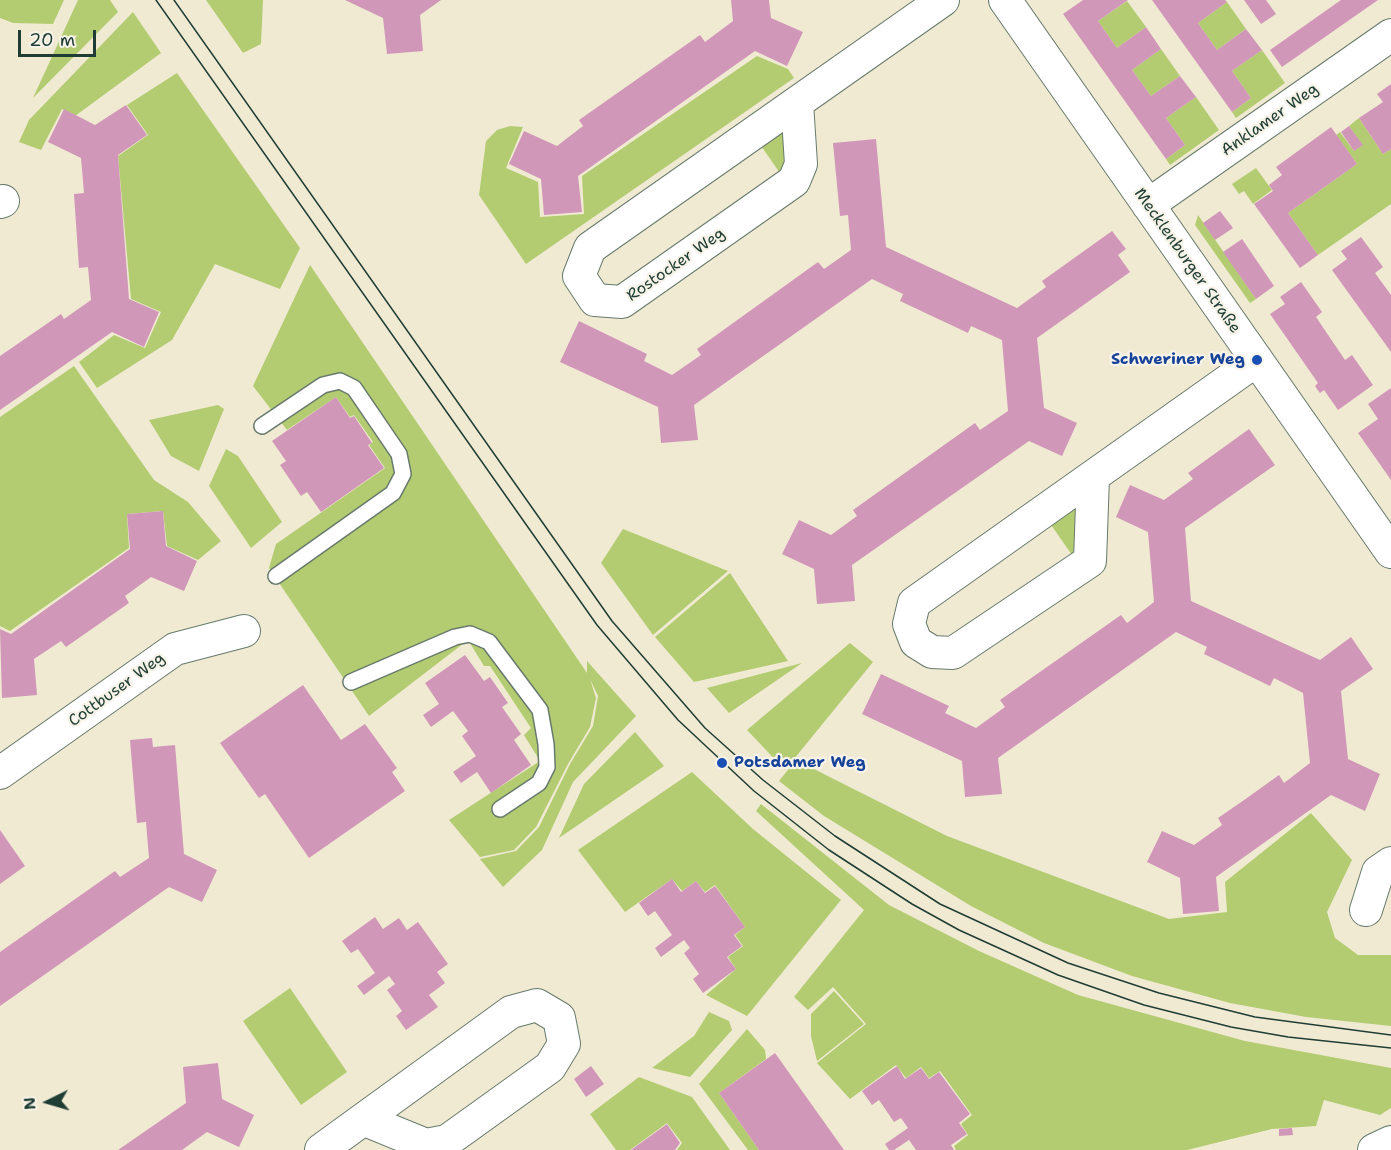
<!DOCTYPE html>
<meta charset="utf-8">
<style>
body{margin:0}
#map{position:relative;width:1391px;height:1150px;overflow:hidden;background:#f0ead3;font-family:"Shantell Sans",sans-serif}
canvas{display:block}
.north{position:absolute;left:18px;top:1072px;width:60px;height:60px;-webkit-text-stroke:4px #f7f3e8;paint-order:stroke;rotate:265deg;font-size:16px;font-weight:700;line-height:24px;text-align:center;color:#1f3d34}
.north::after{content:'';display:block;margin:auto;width:21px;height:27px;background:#1f3d34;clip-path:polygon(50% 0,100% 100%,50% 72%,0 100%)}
.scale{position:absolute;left:18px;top:30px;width:78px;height:27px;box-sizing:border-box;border:3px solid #1f3d34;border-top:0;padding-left:8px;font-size:18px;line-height:21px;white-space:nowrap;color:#1f3d34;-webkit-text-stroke:4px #f7f3e8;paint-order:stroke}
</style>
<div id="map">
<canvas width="1391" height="1150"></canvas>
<div class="north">N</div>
<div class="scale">20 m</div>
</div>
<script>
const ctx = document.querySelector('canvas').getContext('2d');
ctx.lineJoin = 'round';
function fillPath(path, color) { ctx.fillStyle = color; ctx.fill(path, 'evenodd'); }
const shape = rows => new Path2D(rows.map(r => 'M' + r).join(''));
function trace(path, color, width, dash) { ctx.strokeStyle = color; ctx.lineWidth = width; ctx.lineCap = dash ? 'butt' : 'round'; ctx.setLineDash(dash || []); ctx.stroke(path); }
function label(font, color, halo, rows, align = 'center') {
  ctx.font = font + ' "Shantell Sans",sans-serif'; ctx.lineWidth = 4.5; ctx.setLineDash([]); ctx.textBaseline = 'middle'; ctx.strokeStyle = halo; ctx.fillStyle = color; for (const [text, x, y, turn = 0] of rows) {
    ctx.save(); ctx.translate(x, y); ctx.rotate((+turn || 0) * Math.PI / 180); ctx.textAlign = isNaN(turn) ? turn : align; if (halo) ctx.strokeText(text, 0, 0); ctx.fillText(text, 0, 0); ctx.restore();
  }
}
fillPath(shape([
 [0,0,64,0,53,24,13,23,0,18],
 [78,0,110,0,118,12,33,98],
 [206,0,263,0,261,44,243,53],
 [1127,1,1146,27,1117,48,1098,21],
 [1227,2,1246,29,1217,50,1198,23],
 [133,12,161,53,75,116,62,109,41,150,19,142,29,120],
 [1161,49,1180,76,1151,96,1132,70],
 [1262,50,1285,83,1236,118,1232,112,1251,98,1232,71],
 [757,56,788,69,794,78,526,264,479,195,486,141,497,130,510,126,523,127,506,168,538,182,540,217,584,214,582,176],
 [177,73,300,248,280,289,215,264,172,340,97,388,79,362,114,335,145,348,161,312,131,299,118,156,148,135,127,105],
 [1196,97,1219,130,1170,165,1166,159,1185,145,1166,118],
 [1359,118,1383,154,1391,149,1391,204,1318,255,1288,213,1357,164,1336,135,1340,132,1354,151,1362,145,1349,126],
 [779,128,789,139,791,167,782,176,759,143],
 [1256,168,1272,190,1253,204,1244,191,1239,194,1232,184],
 [1198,215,1256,299,1250,303,1195,225],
 [310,265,587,673,587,661,636,716,573,782,542,850,503,887,480,859,516,851,539,827,570,764,593,726,598,696,590,679,596,698,590,727,568,764,536,827,514,850,480,857,449,820,540,761,524,735,531,728,490,666,484,666,468,640,369,716,269,568,276,544,385,468,369,445,373,442,354,415,350,417,336,397,287,430,253,386],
 [74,366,154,480,188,502,221,541,198,560,167,546,163,511,127,514,129,548,10,631,0,626,0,417],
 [218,405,224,409,199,471,171,456,149,420],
 [226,449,238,456,282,522,251,548,209,486],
 [1069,506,1081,515,1080,535,1072,555,1049,522],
 [623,529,728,571,653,635,601,563],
 [730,573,788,661,694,682,655,637],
 [850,643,873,662,785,770,747,730],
 [802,663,729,713,707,688],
 [635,732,664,766,559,838,584,784],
 [796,760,947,836,1169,919,1227,912,1225,882,1311,813,1352,860,1327,912,1335,938,1358,955,1391,955,1391,1026,1306,1017,1230,1003,1132,976,1044,943,971,906,824,816,779,781],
 [692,772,753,829,841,900,747,1016,706,995,736,969,728,957,743,946,735,935,745,927,715,885,705,892,696,881,682,891,672,879,625,912,578,850],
 [761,804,889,905,979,951,1078,995,1245,1041,1391,1068,1391,1108,1380,1115,1324,1100,1316,1126,1272,1129,1187,1150,956,1150,954,1146,968,1135,961,1124,972,1115,940,1071,929,1078,921,1067,906,1078,896,1065,850,1099,817,1063,866,1024,833,987,808,1010,794,997,864,910,756,811],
 [290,988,347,1072,301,1105,243,1021],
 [834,991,864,1024,817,1061,811,1036,811,1014],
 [709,1012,729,1021,732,1030,690,1077,652,1068,694,1036],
 [747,1029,765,1050,766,1059,719,1093,759,1150,748,1150,699,1084],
 [639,1077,692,1097,730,1150,677,1150,682,1143,667,1123,630,1150,616,1150,590,1114]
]), '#b3cc71');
fillPath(shape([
 [345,0,441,0,420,15,423,51,387,54,383,18],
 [731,0,769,0,771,18,803,32,787,66,755,51,578,176,582,212,544,215,541,179,509,164,524,131,557,146,583,126,579,120,700,35,705,42,733,21],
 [1083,0,1128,0,1098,21,1117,48,1146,27,1161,49,1132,70,1151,96,1180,76,1196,97,1166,118,1185,145,1166,159,1063,14],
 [1152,0,1225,0,1227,2,1198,23,1217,50,1246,29,1262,50,1232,71,1251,98,1232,112],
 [1244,0,1266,0,1276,14,1261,24],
 [1341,0,1378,0,1282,67,1270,50],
 [1391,84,1391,149,1383,154,1359,118,1383,102,1377,94],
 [126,105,147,135,118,155,129,299,159,312,144,347,112,332,0,410,0,356,61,314,64,319,91,300,88,267,79,268,74,194,84,193,81,158,48,142,64,109,95,125],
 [1349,126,1363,145,1354,151,1341,132],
 [1331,127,1357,164,1288,213,1318,255,1300,268,1254,204,1273,191,1269,185,1282,175,1276,167],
 [876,139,886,247,1017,308,1046,287,1042,281,1112,231,1126,249,1118,255,1130,272,1037,338,1044,408,1077,423,1062,456,1029,441,852,565,855,601,817,604,814,569,782,554,799,520,831,535,857,516,853,510,975,423,980,430,1008,411,1002,340,971,326,968,333,900,301,903,294,872,279,694,405,698,440,661,443,658,407,560,362,579,321,647,354,644,361,672,375,701,355,697,349,818,262,824,269,851,250,848,215,840,216,833,143],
 [1220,211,1233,228,1215,240,1203,223],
 [1361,237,1383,267,1375,273,1391,295,1391,352,1332,270,1347,259,1341,251],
 [1242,239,1274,286,1256,299,1223,252],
 [1301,282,1322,312,1316,317,1345,360,1352,355,1373,385,1338,410,1324,390,1320,393,1317,389,1315,386,1318,383,1270,314,1285,304,1280,297],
 [1391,388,1391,480,1358,433,1378,419,1368,404],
 [336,397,350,418,354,416,372,443,368,445,384,468,321,512,307,492,301,496,280,465,286,461,272,441],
 [1249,429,1275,465,1185,528,1191,601,1320,660,1351,637,1373,669,1341,691,1348,759,1380,774,1365,811,1331,795,1216,877,1219,911,1183,914,1180,878,1147,862,1162,831,1194,845,1222,825,1218,818,1247,798,1279,775,1284,783,1310,763,1303,693,1274,678,1270,686,1204,654,1207,647,1176,632,998,758,1002,794,965,797,962,761,862,714,881,674,949,706,945,713,976,728,1005,707,1000,700,1121,615,1127,623,1154,602,1148,532,1116,517,1130,485,1164,500,1193,479,1188,473],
 [163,511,166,546,197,561,184,591,151,577,125,596,129,603,66,647,61,641,34,659,37,695,2,698,0,629,11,634,130,549,127,514],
 [465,655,484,681,490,677,508,703,502,707,521,734,514,740,531,765,491,793,477,772,461,783,453,772,476,756,462,736,468,731,453,711,431,727,423,715,439,704,425,683],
 [303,685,341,740,365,724,397,768,392,772,405,791,309,858,265,794,259,798,220,743],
 [152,738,153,747,175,745,184,854,217,870,202,902,169,887,0,1006,0,952,115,871,120,877,149,858,146,822,137,823,130,740],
 [0,830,25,866,0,884],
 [672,879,681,892,696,881,705,893,715,886,745,927,734,935,742,946,727,957,736,969,703,993,693,979,699,974,684,953,690,948,684,940,661,957,655,948,672,935,655,911,648,916,639,903],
 [375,917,383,929,399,918,407,930,418,922,448,964,437,972,445,983,429,995,438,1007,406,1030,396,1016,402,1011,387,990,395,984,389,976,364,995,357,986,375,973,358,949,351,953,342,941],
 [775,1053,844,1150,759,1150,719,1093],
 [218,1063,222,1099,254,1115,239,1147,207,1132,182,1150,118,1150,186,1103,183,1067],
 [591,1066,604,1084,586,1097,574,1079],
 [897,1066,905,1079,921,1068,929,1079,939,1072,970,1114,959,1123,967,1134,951,1145,954,1150,916,1150,909,1140,894,1150,889,1150,885,1144,908,1128,901,1118,894,1122,879,1100,872,1105,862,1091],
 [667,1124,680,1143,675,1150,631,1150],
 [1292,1128,1293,1135,1279,1136,1279,1129]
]), '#d197b8');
const service = shape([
 [262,426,323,385,340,381,354,388,399,454,403,474,393,493,276,576],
 [351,682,455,637,470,634,489,642,540,710,546,744,547,767,539,783,500,809]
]);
const minor = shape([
 [1005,0,1391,552],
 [797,103,801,164,794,181,622,302,595,300,579,276,590,248,943,0],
 [0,202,3,201],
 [1148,205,1391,35],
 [1093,477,1090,561,953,653,932,652,916,642,909,624,914,603,1257,360],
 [0,773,175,649,244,631],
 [1366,910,1378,872,1391,863],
 [321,1150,511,1012,537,1005,559,1018,564,1044,550,1067,447,1141,426,1145,365,1120],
 [1374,1150,1391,1142]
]);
trace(service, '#687a6c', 18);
trace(minor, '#687a6c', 34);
trace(service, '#fff', 15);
trace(minor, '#fff', 32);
trace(shape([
 [156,0,597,625,678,720,754,791,829,850,912,904,959,930,1058,975,1144,1005,1231,1027,1288,1037,1391,1048],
 [174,0,612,621,705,728,763,780,835,836,940,904,1068,963,1159,993,1255,1017,1391,1035]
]), '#1f3d34', 1.5);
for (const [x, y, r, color] of [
 [1257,360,6,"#1a4fb4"],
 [722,763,6,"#1a4fb4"]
]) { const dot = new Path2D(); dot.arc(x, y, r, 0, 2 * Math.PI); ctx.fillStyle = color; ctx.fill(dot); trace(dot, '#f7f3e8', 2); }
label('16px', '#1f3d34', '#f7f3e8', [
 ["Anklamer Weg",1270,120,-35],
 ["Mecklenburger Straße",1187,261,55],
 ["Rostocker Weg",676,265,-35],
 ["Cottbuser Weg",117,690,-36]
]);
label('bold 16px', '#164399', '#f7f3e8', [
 ["Schweriner Weg",1245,360],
 ["Potsdamer Weg",734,763,"left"]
], 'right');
</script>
